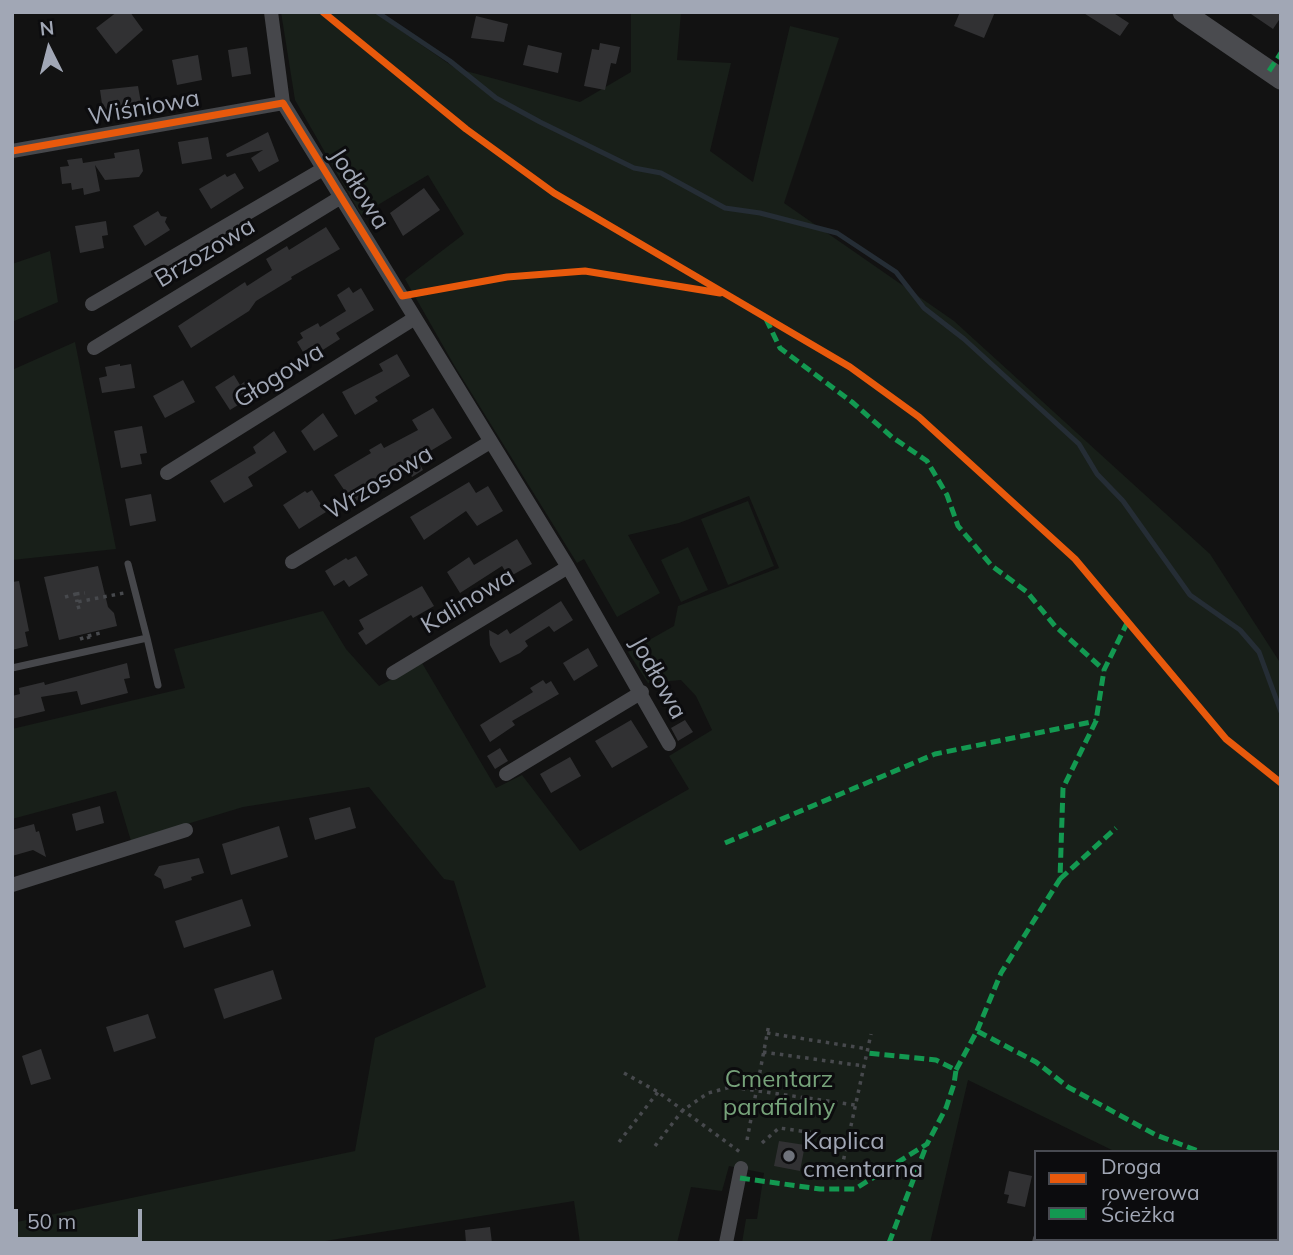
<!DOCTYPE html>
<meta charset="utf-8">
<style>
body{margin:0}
#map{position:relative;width:1293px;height:1255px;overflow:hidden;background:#121212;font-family:Mulish,sans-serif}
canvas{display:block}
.frame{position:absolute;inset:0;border:14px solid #a1a7b5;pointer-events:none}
.legend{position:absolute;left:1034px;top:1150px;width:245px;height:91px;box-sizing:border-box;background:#0c0c0e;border:2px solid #484a51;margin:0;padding:9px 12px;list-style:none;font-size:21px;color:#a1a7b5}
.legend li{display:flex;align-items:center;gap:14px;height:35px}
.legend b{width:35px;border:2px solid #484a51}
.north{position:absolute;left:14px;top:14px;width:70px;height:70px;-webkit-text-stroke:5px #0c0c0e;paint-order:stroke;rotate:354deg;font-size:19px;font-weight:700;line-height:28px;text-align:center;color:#a1a7b5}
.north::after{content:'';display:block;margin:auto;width:24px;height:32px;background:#a1a7b5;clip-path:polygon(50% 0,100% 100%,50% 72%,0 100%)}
.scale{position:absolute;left:14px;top:1209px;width:128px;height:32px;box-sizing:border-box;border:4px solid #a1a7b5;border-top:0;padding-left:9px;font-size:21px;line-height:24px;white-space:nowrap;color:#a1a7b5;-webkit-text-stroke:5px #0c0c0e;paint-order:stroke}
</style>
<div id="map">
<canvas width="1293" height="1255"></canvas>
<div class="frame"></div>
<ul class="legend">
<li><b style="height:9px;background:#e8590c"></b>Droga rowerowa</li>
<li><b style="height:9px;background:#139951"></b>Ścieżka</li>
</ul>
<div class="north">N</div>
<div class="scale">50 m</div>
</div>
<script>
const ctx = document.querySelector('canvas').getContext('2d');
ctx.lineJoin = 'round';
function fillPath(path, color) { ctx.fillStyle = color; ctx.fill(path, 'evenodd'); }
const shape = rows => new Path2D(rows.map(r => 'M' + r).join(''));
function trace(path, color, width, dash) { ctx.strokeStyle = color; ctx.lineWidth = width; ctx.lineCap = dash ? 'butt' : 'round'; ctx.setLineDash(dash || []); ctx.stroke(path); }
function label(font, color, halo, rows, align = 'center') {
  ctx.font = font + ' Mulish,sans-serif'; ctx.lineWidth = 6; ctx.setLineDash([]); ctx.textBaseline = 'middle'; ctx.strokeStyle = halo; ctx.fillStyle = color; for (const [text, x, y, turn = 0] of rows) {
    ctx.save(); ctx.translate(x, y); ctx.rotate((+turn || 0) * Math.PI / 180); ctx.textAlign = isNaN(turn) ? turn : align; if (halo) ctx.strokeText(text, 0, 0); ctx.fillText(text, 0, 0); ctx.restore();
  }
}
fillPath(shape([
 [281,12,374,12,455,68,580,102,631,72,631,12,681,12,677,60,731,63,710,151,753,182,790,26,839,38,784,203,954,321,1210,554,1281,664,1281,1203,1277,1203,1277,1152,1116,1152,968,1080,930,1243,742,1243,746,1219,757,1219,764,1173,729,1166,722,1191,691,1187,677,1243,580,1243,574,1201,313,1243,12,1243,12,1223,355,1151,375,1038,486,987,454,881,444,879,369,787,243,807,131,841,116,791,12,819,12,729,185,688,174,649,323,611,346,649,379,686,422,663,496,788,522,775,580,851,689,789,669,756,712,730,696,696,681,680,648,683,628,652,674,626,678,606,779,568,749,496,679,523,628,535,660,593,617,617,584,559,577,563,454,365,405,279,464,234,428,175,361,215,295,100],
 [50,251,58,302,12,322,12,264],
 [75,342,116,549,12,560,12,370],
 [748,501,774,566,728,585,701,519],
 [688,547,708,590,681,602,661,560]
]), '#181f19');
trace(shape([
 [377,12,450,61,496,98,540,122,634,168,661,173,725,208,760,213,837,233,896,272,924,308,964,339,1079,444,1097,474,1123,501,1190,595,1240,630,1259,652,1281,712]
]), '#252d35', 5);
fillPath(shape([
 [117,12,130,12,143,30,116,54,96,28],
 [960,12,995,12,984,38,954,26],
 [1082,12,1112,12,1129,23,1120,36],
 [1248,12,1281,12,1281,17,1273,29],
 [476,16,508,24,504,42,471,38],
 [600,43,620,47,616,64,611,63,605,90,584,86,592,49,599,50],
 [528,45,562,53,558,73,523,65],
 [247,47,251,74,232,77,228,50],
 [198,55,202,80,177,85,172,60],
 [138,86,141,103,123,107,117,114,112,109,103,111,100,90],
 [268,132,279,161,259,172,251,158,263,150,227,157,226,154],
 [208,137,212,159,182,164,178,142],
 [139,149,143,171,139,177,105,180,95,165,100,191,84,195,83,188,72,190,71,183,62,184,60,167,69,166,67,160,82,158,83,163,115,158,114,153],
 [235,173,244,188,211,209,199,189,225,174,227,177],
 [424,188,440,210,403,236,390,213],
 [158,211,161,216,167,217,165,222,170,230,145,246,133,226],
 [106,221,108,235,102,236,104,248,80,253,75,226],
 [326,227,340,249,291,277,292,279,256,301,249,311,191,348,178,326,245,282,247,286,272,270,266,259,287,246,289,250],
 [349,287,353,293,361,288,374,310,336,333,340,339,318,353,309,348,303,352,297,342,303,338,300,333,318,323,320,327,346,311,337,295],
 [397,354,410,376,375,397,378,401,355,415,342,392,383,371,379,364],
 [120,364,120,366,131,364,135,388,102,393,99,378,107,376,105,367],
 [234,375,240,385,247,380,256,394,230,410,215,387],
 [183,380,195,402,165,418,153,396],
 [433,408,452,438,417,459,423,470,412,477,407,468,368,490,370,493,353,503,334,475,371,453,369,450,381,443,384,448,418,430,412,420],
 [323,413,338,436,314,451,301,431],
 [142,426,147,453,140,454,142,464,121,468,114,431],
 [274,431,287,452,248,477,253,486,224,503,210,481,256,453,253,447],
 [469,482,476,493,488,486,503,511,477,526,466,511,424,540,410,517],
 [312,490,326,512,299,529,283,505,305,491,307,493],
 [151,494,156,521,130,526,125,499],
 [517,539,532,564,509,577,502,566,460,593,447,572,469,557,474,565],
 [356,556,368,575,349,587,344,580,334,586,325,571,346,558,348,560],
 [98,566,108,607,114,613,117,626,59,640,44,577],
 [19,581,29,631,25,632,28,646,12,650,12,582],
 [422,586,434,606,413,618,411,615,366,645,358,633,364,629,359,620],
 [561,601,573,620,554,632,549,626,525,641,528,646,520,653,500,663,490,645,489,630,498,635,507,629,510,634],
 [588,648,598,666,574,681,563,663],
 [127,663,130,678,124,679,128,693,81,705,77,691,41,697,45,711,12,719,12,696,20,694,19,688,44,682,45,685],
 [543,680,546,684,551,681,559,694,512,721,515,725,490,742,480,725,533,692,530,688],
 [631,720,648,747,612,768,595,741],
 [685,720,693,732,678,741,671,728],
 [500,748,508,761,495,769,487,756],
 [570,757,581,776,551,793,540,774],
 [100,806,104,823,76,831,72,814],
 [350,807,356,828,315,840,309,818],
 [34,824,36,832,39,831,46,857,33,850,12,856,12,830],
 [279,826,288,857,231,875,222,844],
 [199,858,204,873,191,877,192,880,164,889,161,879,154,875,159,866],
 [242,899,251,926,184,948,175,921],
 [273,970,282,999,224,1019,214,989],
 [148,1014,156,1038,114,1052,106,1027],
 [41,1049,51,1079,31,1085,22,1056],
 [779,1141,805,1145,800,1171,774,1166],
 [1009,1171,1032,1176,1025,1207,1007,1203,1009,1195,1004,1194],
 [490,1227,492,1243,466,1243,465,1230]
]), '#313133');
trace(shape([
 [76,594,85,593],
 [65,597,76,594,77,602],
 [79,609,77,602,124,593],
 [88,636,100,633],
 [80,639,88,636,89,639],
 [767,1033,868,1049],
 [763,1052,864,1066],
 [624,1073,658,1092,740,1152],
 [747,1140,769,1024],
 [619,1142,658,1092],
 [762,1143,779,1128,823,1134],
 [655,1146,682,1111,708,1093,731,1087,855,1105],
 [840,1176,871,1034]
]), '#47494d', 3.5, [3.5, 5]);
trace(shape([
 [147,638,158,685],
 [12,668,147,638,128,564]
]), '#46474b', 7);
trace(shape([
 [271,12,283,103,568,567,669,744],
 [12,151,283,103],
 [92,304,323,169],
 [94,348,341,197],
 [167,473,415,318],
 [292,562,490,442],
 [393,673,568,567],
 [506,774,642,692],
 [12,885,186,830],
 [726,1243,741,1168],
 [1039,1243,1040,1239]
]), '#46474b', 14);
trace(shape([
 [1183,12,1281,79]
]), '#4a4b4f', 21);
trace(shape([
 [1269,71,1281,53],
 [766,319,780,348,852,402,892,437,927,461,947,495,958,526,992,566,1027,592,1055,626,1104,670],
 [725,843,935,754,1096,721],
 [1060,879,1116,828],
 [977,1031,1001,973,1060,879,1063,788,1096,721,1104,670,1128,621],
 [956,1070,977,1031,1036,1062,1068,1087,1156,1135,1201,1152],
 [1277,1175,1281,1176],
 [740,1178,820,1189,855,1189,927,1144,946,1108,954,1084,956,1070,936,1060,867,1053],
 [889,1243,927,1144]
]), '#139951', 5, [10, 5]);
trace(shape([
 [323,12,466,129,554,193,850,367,919,417,1075,559,1226,739,1281,783],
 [12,151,283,103,402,296,507,277,585,271,720,293]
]), '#e8590c', 7);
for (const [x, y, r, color] of [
 [789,1156,7,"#6f737c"]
]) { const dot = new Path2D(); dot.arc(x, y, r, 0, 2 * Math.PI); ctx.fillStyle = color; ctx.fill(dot); trace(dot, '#0c0c0e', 2.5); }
label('24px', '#a1a7b5', '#0c0c0e', [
 ["Wiśniowa",144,108,-10],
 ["Jodłowa",359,189,58],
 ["Brzozowa",205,253,-31],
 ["Głogowa",279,376,-32],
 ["Wrzosowa",379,483,-31],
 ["Kalinowa",468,601,-31],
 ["Jodłowa",658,678,61]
]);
label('24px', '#76a27a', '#0c0c0e', [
 ["Cmentarz",779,1080],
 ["parafialny",779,1108]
]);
label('24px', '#a1a7b5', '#0c0c0e', [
 ["Kaplica",803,1142],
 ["cmentarna",803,1170]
], 'left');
</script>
